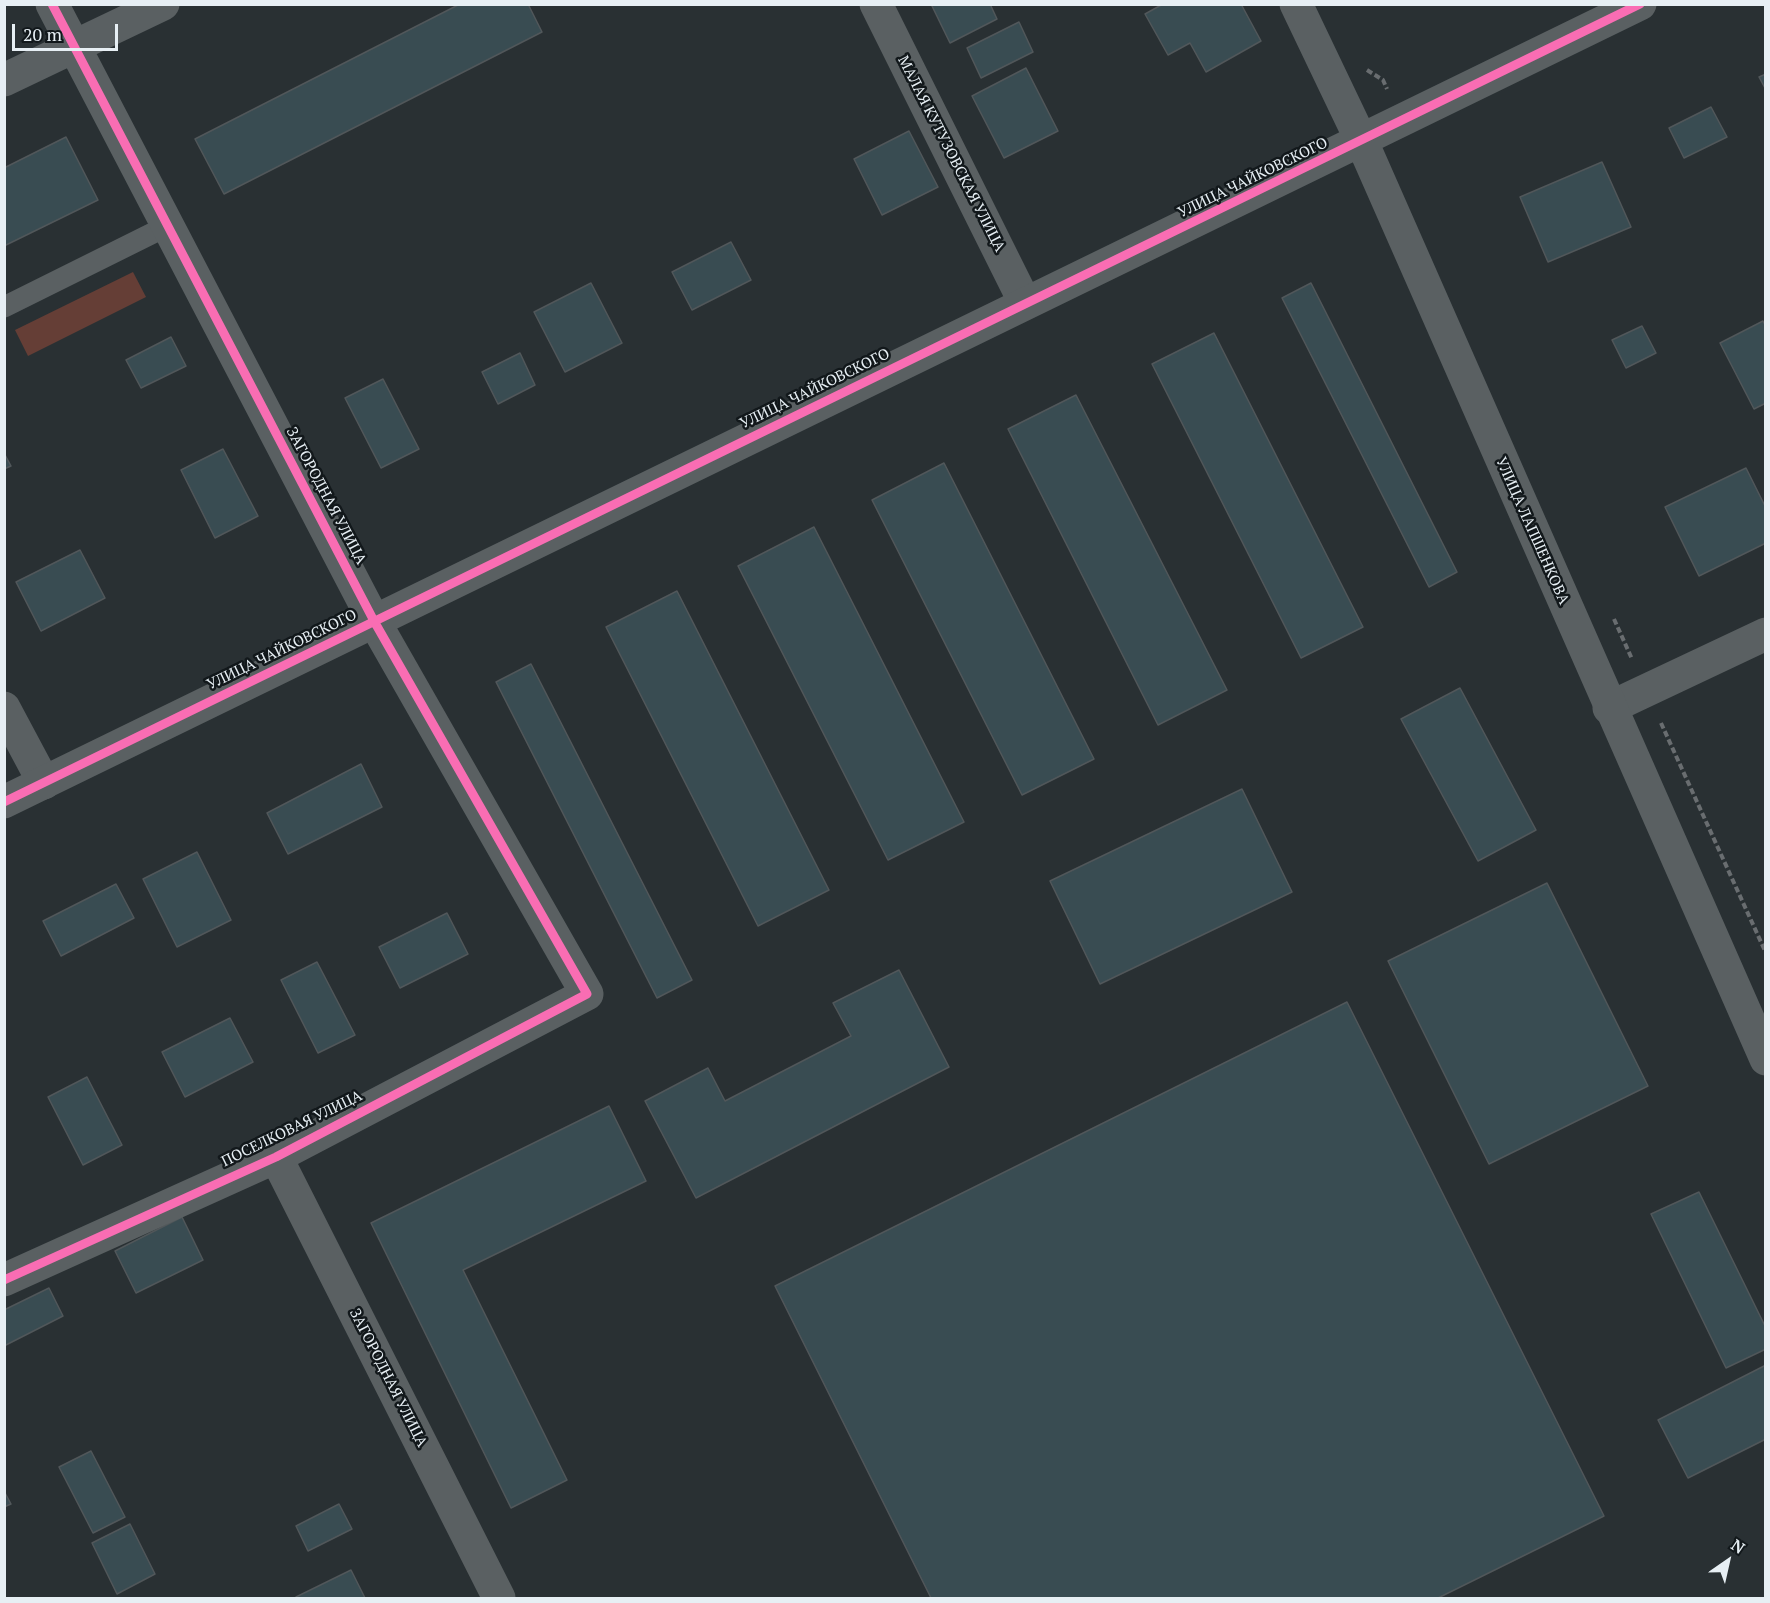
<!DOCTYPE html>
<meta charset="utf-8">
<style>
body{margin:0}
#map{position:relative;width:1770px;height:1603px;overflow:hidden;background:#293033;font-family:"PT Serif",serif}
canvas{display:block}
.frame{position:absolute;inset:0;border:6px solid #e7eff4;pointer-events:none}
.north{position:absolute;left:1698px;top:1531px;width:60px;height:60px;-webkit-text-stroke:4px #12181b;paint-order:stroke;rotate:34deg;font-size:16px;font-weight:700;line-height:24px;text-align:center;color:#e7eff4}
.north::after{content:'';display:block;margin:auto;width:21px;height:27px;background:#e7eff4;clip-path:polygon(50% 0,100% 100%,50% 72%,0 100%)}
.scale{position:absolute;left:12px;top:24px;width:106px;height:27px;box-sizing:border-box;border:3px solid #e7eff4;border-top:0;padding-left:8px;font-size:18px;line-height:21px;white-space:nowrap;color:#e7eff4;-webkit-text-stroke:4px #12181b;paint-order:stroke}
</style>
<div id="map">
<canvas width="1770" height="1603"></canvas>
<div class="frame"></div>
<div class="north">N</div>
<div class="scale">20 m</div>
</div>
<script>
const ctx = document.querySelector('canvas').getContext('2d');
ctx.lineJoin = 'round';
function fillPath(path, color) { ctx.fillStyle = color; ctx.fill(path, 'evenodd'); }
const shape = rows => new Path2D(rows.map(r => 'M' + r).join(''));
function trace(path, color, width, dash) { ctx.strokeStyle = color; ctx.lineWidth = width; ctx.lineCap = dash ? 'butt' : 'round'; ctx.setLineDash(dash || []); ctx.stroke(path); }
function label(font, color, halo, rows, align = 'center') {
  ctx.font = font + ' "PT Serif",serif'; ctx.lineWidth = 5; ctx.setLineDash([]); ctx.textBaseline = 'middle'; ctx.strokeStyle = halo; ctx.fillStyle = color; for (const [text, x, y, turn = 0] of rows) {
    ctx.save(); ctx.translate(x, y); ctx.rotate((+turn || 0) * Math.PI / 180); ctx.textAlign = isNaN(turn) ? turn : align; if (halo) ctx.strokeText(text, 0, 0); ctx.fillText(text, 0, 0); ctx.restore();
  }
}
fillPath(shape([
 [133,272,146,297,28,356,15,330]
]), '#653e36');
const building = shape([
 [460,4,528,4,542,32,224,194,195,139,460,4],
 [931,4,990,4,997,19,950,43,931,4],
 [1163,4,1241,4,1261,41,1206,72,1190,43,1168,55,1145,14,1163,4],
 [1019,22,1033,52,981,78,967,48,1019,22],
 [1026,68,1058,131,1004,158,972,96,1026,68],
 [1766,74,1766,90,1759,77,1766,74],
 [1711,107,1727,137,1684,158,1669,128,1711,107],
 [909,131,938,187,882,215,854,159,909,131],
 [66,137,98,200,4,246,4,168,66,137],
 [1602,162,1631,227,1548,262,1520,197,1602,162],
 [731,242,751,280,692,310,672,272,731,242],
 [591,283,622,343,565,372,534,312,591,283],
 [1311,283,1457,572,1429,587,1282,298,1311,283],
 [1763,321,1766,327,1766,403,1754,409,1720,343,1763,321],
 [1642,326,1656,353,1626,368,1612,340,1642,326],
 [1214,333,1363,627,1301,658,1152,364,1214,333],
 [171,337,186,366,141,388,126,360,171,337],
 [520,353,535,385,498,404,482,372,520,353],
 [383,379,419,449,381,468,345,398,383,379],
 [1076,395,1227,690,1158,725,1008,429,1076,395],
 [223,449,258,516,215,538,181,470,223,449],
 [4,453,11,466,4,469,4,453],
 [944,463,1094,759,1022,795,872,500,944,463],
 [1746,468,1766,508,1766,543,1699,576,1665,507,1746,468],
 [814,527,964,822,888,860,738,566,814,527],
 [80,550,105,598,41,631,16,582,80,550],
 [677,591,829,890,758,926,606,627,677,591],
 [531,664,692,980,657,998,496,682,531,664],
 [1460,688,1536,830,1478,861,1401,719,1460,688],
 [361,764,382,807,288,854,267,813,361,764],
 [1242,789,1292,892,1100,984,1050,881,1242,789],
 [197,852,231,920,177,947,143,879,197,852],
 [1547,883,1648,1086,1489,1164,1388,961,1547,883],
 [116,884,134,918,61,956,43,921,116,884],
 [447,913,468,954,400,988,379,947,447,913],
 [317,962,355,1035,318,1053,281,980,317,962],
 [899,970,949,1067,696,1198,645,1101,708,1068,725,1101,851,1036,833,1003,899,970],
 [1347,1002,1604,1516,1438,1598,931,1598,775,1286,1347,1002],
 [230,1018,253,1062,185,1097,162,1052,230,1018],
 [87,1077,122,1145,83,1165,48,1097,87,1077],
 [609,1106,646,1181,463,1270,567,1480,511,1508,371,1223,609,1106],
 [1699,1192,1766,1328,1766,1349,1726,1368,1651,1214,1699,1192],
 [182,1217,203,1260,136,1293,115,1251,182,1217],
 [49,1288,63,1316,4,1346,4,1310,49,1288],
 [1766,1365,1766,1439,1688,1478,1658,1420,1766,1365],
 [91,1451,125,1517,93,1533,59,1467,91,1451],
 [4,1491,11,1504,4,1507,4,1491],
 [339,1504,352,1529,308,1551,296,1526,339,1504],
 [130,1524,155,1574,117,1594,92,1543,130,1524],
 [351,1570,365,1598,296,1598,296,1597,351,1570]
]);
fillPath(building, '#394c52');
trace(building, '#51575a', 1.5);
trace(shape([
 [1367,70,1383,80,1387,89],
 [1614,619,1632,659],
 [1661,723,1766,953]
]), '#696d70', 4, [6, 3]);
trace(shape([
 [4,307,167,226]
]), '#5a6062', 21);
trace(shape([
 [876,4,1025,303],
 [4,80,163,4],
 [4,708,44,783],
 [1609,708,1766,634],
 [276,1157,499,1598],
 [4,1280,276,1157,587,994,374,621,52,4]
]), '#5a6062', 33);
trace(shape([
 [1296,4,1362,142,1766,1059],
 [4,802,1640,4]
]), '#5a6062', 33);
trace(shape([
 [4,802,1640,4],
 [4,1280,276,1157,587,994,374,621,52,4]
]), '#f96db3', 9);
label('15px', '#e7eff4', '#12181b', [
 ["МАЛАЯ КУТУЗОВСКАЯ УЛИЦА",951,154,63],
 ["УЛИЦА ЧАЙКОВСКОГО",1253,178,-26],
 ["УЛИЦА ЧАЙКОВСКОГО",815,389,-26],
 ["ЗАГОРОДНАЯ УЛИЦА",326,496,62],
 ["УЛИЦА ЛАПШЕНКОВА",1532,531,66],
 ["УЛИЦА ЧАЙКОВСКОГО",282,650,-26],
 ["ПОСЕЛКОВАЯ УЛИЦА",292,1129,-26],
 ["ЗАГОРОДНАЯ УЛИЦА",388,1378,63]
]);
</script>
